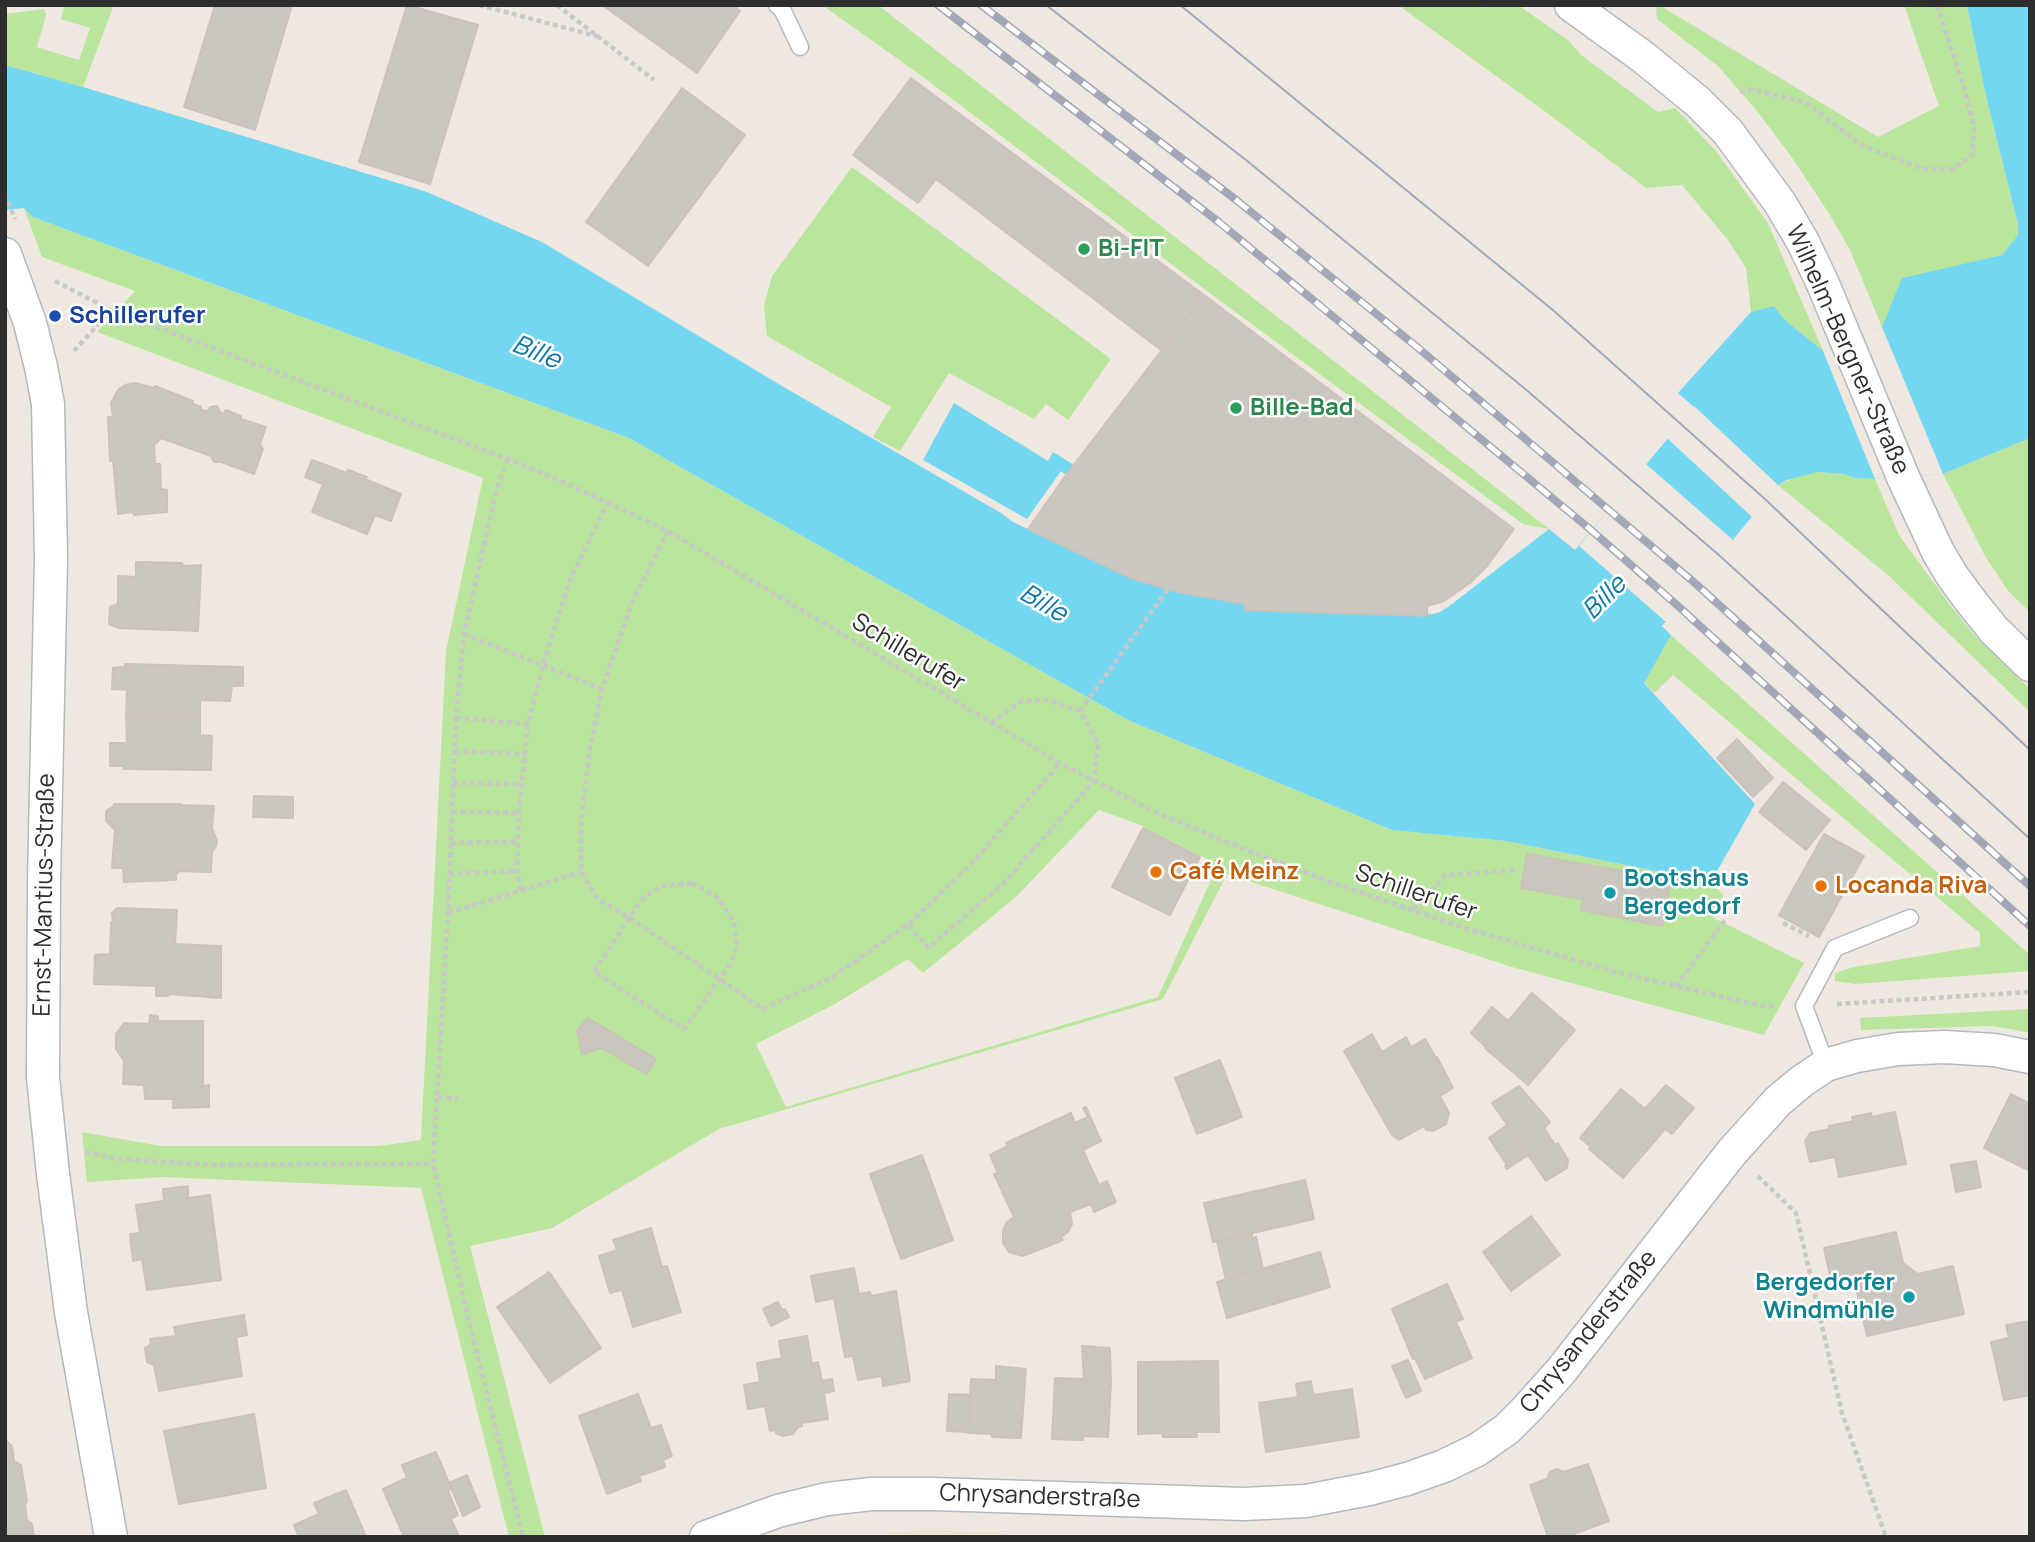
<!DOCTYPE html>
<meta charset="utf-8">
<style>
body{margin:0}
#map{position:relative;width:2035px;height:1542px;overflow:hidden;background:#efe8e0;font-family:Manrope,sans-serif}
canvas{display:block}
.frame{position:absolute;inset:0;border:7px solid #2d2d2d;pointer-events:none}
</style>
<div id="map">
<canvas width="2035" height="1542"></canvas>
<div class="frame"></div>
</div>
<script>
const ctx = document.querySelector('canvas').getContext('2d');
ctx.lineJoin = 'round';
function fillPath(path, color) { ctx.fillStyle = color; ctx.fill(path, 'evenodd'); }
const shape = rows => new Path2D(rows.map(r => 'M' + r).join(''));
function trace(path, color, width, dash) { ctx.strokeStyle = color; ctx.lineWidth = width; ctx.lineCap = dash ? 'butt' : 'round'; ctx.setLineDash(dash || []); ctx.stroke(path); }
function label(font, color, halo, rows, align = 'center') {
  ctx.font = font + ' Manrope,sans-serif'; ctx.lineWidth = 5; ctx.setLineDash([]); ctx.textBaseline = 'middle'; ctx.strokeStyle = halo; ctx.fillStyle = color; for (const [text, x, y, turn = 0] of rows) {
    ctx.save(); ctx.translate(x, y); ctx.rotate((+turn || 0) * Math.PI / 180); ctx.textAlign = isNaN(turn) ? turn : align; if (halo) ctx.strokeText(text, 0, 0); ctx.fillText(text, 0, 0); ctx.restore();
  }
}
fillPath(shape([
 [929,1529,1055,1537,855,1537]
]), '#f0e4d0');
fillPath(shape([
 [83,5,114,5,83,87,5,65,5,14,44,9,46,15,37,47,79,60,90,28,61,19,64,7],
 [822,5,878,5,1549,529,1523,524,1207,291,919,74],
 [1398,5,1475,5,1481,8,1483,5,1518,5,1568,40,1581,55,1658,112,1675,108,1716,151,1768,223,1823,351,1785,320,1774,307,1751,312,1746,268,1728,240,1682,185,1646,188,1550,115],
 [1656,5,1659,5,1878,137,1939,106,1904,5,1967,5,1986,96,2018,224,2018,235,2002,255,1903,278,1882,327,1850,250,1830,215,1791,156,1757,111,1718,66,1657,19],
 [852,167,1111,359,1068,420,1046,404,1034,419,949,373,900,451,873,437,891,407,767,336,764,306,772,276],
 [24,208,33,217,629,438,1128,720,1392,830,1506,841,1711,882,1723,895,1714,918,1804,963,1764,1035,1512,967,1227,874,1163,999,719,1129,552,1228,470,1246,545,1537,509,1537,421,1188,162,1177,87,1182,82,1132,161,1146,379,1146,421,1140,446,651,483,478,97,332,135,291,42,257],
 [1099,810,1138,824,1207,859,1216,869,1158,997,786,1107,756,1044,835,1004,908,959,923,973,1016,897],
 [2030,438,2030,612,2009,592,1985,556,1943,474],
 [1817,472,1845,474,1855,478,1875,479,1899,535,1950,605,1974,635,2030,689,2030,712,1888,575,1778,485,1803,474],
 [1671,635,2030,955,2030,971,1856,984,1835,981,1835,973,1854,967,1980,946,1980,933,1673,675,1654,693,1644,682],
 [2030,1009,2030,1033,1993,1026,1861,1030,1860,1018]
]), '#bae59c');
fillPath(shape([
 [1967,5,2030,5,2030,438,1943,474,1875,479,1855,478,1844,474,1817,472,1787,480,1778,485,1662,626,1671,635,1644,683,1755,804,1711,882,1506,841,1392,830,1128,720,629,438,33,217,24,208,5,210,5,65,83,87,427,192,542,242,782,386,1001,513,1013,522,1131,578,1178,592,1245,604,1433,614,1440,612,1448,607,1549,529,1575,550,1694,407,1678,393,1751,312,1774,306,1785,320,1823,351,1882,327,1902,278,2002,255,2018,235,2018,224,1986,96],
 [954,403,1048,461,1053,452,1074,465,1066,475,1061,471,1027,519,923,460]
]), '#73d7f1');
fillPath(shape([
 [1882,327,1943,474,1875,479,1823,351],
 [1694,406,1778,485,1752,517,1667,438],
 [1646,464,1733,540,1666,622,1579,546]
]), '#efe8e0');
const building = shape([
 [215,5,292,5,255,130,184,107,215,5],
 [407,5,478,25,430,184,359,162,407,5],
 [602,5,733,5,740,11,697,73,602,5],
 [911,78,1204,295,1161,350,936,179,918,203,853,155,911,78],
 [682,88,745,135,648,266,586,222,682,88],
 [1204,295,1514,529,1487,566,1470,583,1444,601,1427,606,1427,616,1245,610,1245,604,1178,592,1131,578,1028,529,1066,475,1204,295],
 [135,383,154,388,155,386,193,401,191,403,201,407,200,409,207,412,210,407,217,406,222,415,226,410,241,416,241,419,266,427,260,444,263,449,254,474,221,462,214,462,211,456,161,438,154,445,155,464,160,464,161,489,167,490,167,512,134,515,133,512,118,514,113,460,110,461,108,417,113,417,111,403,118,390,125,385,135,383],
 [312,460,347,473,348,470,367,477,365,479,401,494,391,521,375,515,367,534,312,512,323,484,305,477,312,460],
 [136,562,182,563,183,566,201,565,198,631,119,628,109,624,110,607,118,604,118,576,136,577,136,562],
 [125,664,243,667,243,686,232,686,230,701,200,700,200,718,126,717,127,690,112,689,113,668,125,667,125,664],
 [126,717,200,718,200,735,212,736,211,770,123,769,123,766,110,766,110,743,127,743,126,717],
 [1737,739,1773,778,1753,797,1717,758,1737,739],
 [1783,782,1830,820,1806,850,1759,812,1783,782],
 [254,796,293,797,293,818,253,817,254,796],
 [114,804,181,804,181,805,214,806,212,828,217,841,216,846,212,852,211,872,178,871,178,873,176,872,176,880,124,882,123,868,112,868,115,828,113,828,106,821,106,811,114,806,114,804],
 [1143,828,1200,857,1170,915,1112,887,1143,828],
 [1824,834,1864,856,1819,937,1779,915,1824,834],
 [1527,854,1671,880,1662,926,1581,910,1583,899,1521,888,1527,854],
 [117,908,177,910,175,944,221,946,221,998,169,994,168,996,156,996,156,986,94,984,95,955,110,954,111,922,113,922,112,913,117,908],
 [1532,993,1575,1030,1528,1085,1485,1048,1486,1047,1471,1033,1492,1007,1508,1021,1532,993],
 [150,1015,158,1016,158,1021,203,1021,203,1086,209,1085,209,1107,173,1108,173,1099,145,1099,144,1085,123,1084,124,1061,116,1049,116,1034,124,1023,149,1024,150,1015],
 [588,1018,656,1059,647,1074,601,1048,582,1054,577,1031,588,1018],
 [1372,1034,1382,1052,1406,1037,1411,1047,1425,1039,1436,1058,1437,1057,1453,1088,1440,1096,1449,1113,1446,1124,1433,1131,1426,1130,1424,1126,1399,1140,1392,1135,1344,1051,1372,1034],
 [1220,1060,1242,1117,1197,1134,1175,1078,1220,1060],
 [1666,1085,1694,1108,1672,1134,1665,1129,1623,1178,1589,1149,1591,1147,1580,1138,1621,1089,1645,1109,1666,1085],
 [1519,1086,1550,1122,1544,1128,1555,1145,1558,1143,1568,1160,1567,1168,1546,1181,1492,1103,1519,1086],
 [2011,1094,2030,1104,2030,1171,1984,1148,2011,1094],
 [1086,1107,1101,1141,1083,1150,1099,1185,1107,1181,1116,1202,1094,1212,1091,1204,1070,1212,1072,1224,1068,1232,1061,1237,1063,1240,1023,1256,1009,1252,1003,1243,1003,1231,1007,1222,1014,1217,994,1174,998,1173,990,1155,1008,1146,1006,1143,1071,1113,1075,1123,1088,1117,1083,1108,1086,1107],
 [1895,1112,1906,1164,1839,1177,1835,1157,1810,1162,1805,1141,1810,1133,1829,1129,1829,1126,1853,1121,1852,1117,1871,1113,1872,1117,1895,1112],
 [1507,1125,1528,1155,1507,1169,1505,1166,1507,1165,1489,1138,1507,1125],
 [922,1155,953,1240,901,1259,870,1174,922,1155],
 [1976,1161,1981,1187,1956,1192,1951,1165,1976,1161],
 [1305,1180,1314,1219,1213,1242,1204,1203,1305,1180],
 [188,1186,188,1198,210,1195,221,1280,147,1290,142,1259,133,1261,130,1234,140,1233,136,1205,164,1201,163,1189,188,1186],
 [1531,1216,1560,1255,1511,1291,1483,1252,1531,1216],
 [651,1228,662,1267,667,1266,681,1312,633,1327,622,1290,610,1293,599,1256,617,1250,613,1240,651,1228],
 [1896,1232,1903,1263,1918,1274,1953,1266,1964,1314,1867,1336,1853,1275,1831,1280,1824,1248,1896,1232],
 [1252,1233,1252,1239,1256,1237,1263,1269,1226,1280,1217,1241,1252,1233],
 [1320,1252,1330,1287,1227,1318,1217,1282,1320,1252],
 [854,1268,859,1294,870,1292,871,1296,896,1291,910,1381,883,1386,882,1376,858,1380,853,1356,845,1357,834,1298,816,1302,811,1276,854,1268],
 [549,1272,601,1348,550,1383,497,1307,549,1272],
 [1447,1284,1463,1319,1456,1322,1472,1358,1425,1379,1415,1358,1413,1359,1392,1309,1447,1284],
 [778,1302,782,1310,785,1309,789,1317,771,1326,763,1309,778,1302],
 [244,1315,247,1335,236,1337,242,1376,159,1391,154,1365,147,1362,145,1348,151,1344,150,1339,176,1336,174,1327,244,1315],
 [2030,1321,2030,1395,2004,1400,1991,1342,2009,1338,2006,1325,2030,1321],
 [807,1336,812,1364,818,1362,822,1381,832,1379,834,1391,824,1393,828,1419,802,1423,802,1426,798,1427,793,1434,783,1436,776,1433,776,1430,770,1431,765,1406,748,1409,744,1385,760,1382,757,1363,782,1358,779,1341,807,1336],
 [1082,1346,1110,1348,1111,1383,1108,1437,1083,1436,1083,1440,1052,1439,1055,1378,1084,1379,1082,1346],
 [1408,1360,1421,1391,1406,1398,1392,1366,1408,1360],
 [1218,1361,1219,1432,1196,1432,1197,1437,1163,1437,1162,1433,1138,1434,1138,1362,1218,1361],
 [996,1366,1026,1369,1021,1438,992,1437,992,1434,968,1433,971,1379,996,1380,996,1366],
 [1311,1381,1313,1395,1352,1389,1359,1437,1266,1452,1259,1403,1298,1397,1296,1384,1311,1381],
 [638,1394,651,1428,661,1425,672,1456,663,1460,665,1467,639,1476,641,1481,607,1494,579,1416,638,1394],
 [949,1394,970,1395,968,1432,947,1431,949,1394],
 [254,1414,266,1488,179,1504,164,1431,254,1414],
 [5,1440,12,1446,14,1461,21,1465,27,1501,25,1505,27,1520,32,1524,34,1537,5,1537,5,1440],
 [436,1452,449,1483,451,1489,448,1491,458,1515,451,1519,459,1537,404,1537,383,1489,407,1478,402,1465,436,1452],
 [1588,1464,1609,1521,1565,1537,1548,1537,1530,1485,1547,1479,1550,1472,1557,1469,1564,1472,1588,1464],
 [467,1475,480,1507,463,1516,449,1483,467,1475],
 [346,1490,366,1537,299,1537,294,1525,319,1514,314,1503,346,1490]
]);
fillPath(building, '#cbc6be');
trace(building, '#cbc3b9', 2);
const service = shape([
 [777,5,782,9,800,47],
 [1826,1065,1804,1006,1835,948,1910,918]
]);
const minor = shape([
 [1571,5,1643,57,1698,102,1728,132,1780,203,1803,242,1823,284,1903,477,1938,552,1953,577,1973,604,1994,630,2030,665],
 [5,254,30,323,41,367,48,404,51,558,44,882,43,1077,53,1174,71,1312,111,1537],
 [706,1537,778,1511,827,1499,871,1494,933,1494,1244,1504,1306,1501,1369,1489,1407,1479,1444,1466,1477,1450,1507,1429,1528,1408,1561,1371,1732,1152,1778,1101,1802,1081,1826,1065,1857,1056,1898,1049,1945,1047,1994,1050,2030,1057]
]);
trace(service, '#b3b7c1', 19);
trace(minor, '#b3b7c1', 35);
trace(shape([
 [479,5,600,37],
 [557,5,654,80],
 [1740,92,1751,89,1805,102,1863,146,1923,169,1953,169,1972,155,1974,127,1965,91,1937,5],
 [5,194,15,219],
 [55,281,111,310,508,459,561,481,668,531,1060,763,1149,809,1226,842,1339,885,1465,928,1612,971,1762,1006,1776,1006],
 [74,351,111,310],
 [508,459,496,491,464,634,456,718,448,913,433,1164,469,1321,523,1537],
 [668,531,632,602,602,689,589,754,581,824,581,872,598,899,630,918,763,1009,832,977,909,924,972,863,1060,763],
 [464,634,602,689],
 [1080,711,1168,589],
 [456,718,528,724],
 [455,751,525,754],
 [453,783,521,784],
 [452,812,519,813],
 [451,843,518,842],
 [449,874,517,871],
 [692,883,718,898,734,922,737,946,731,963,684,1029,594,972,641,900,661,886,692,883],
 [521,890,517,871,519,813,528,724,543,665,569,582,607,504],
 [1413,909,1446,875,1518,870],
 [448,913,581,872],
 [1783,923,1809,936],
 [909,925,928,948,1003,884,1094,781,1098,743,1080,711,1047,700,1022,701,992,722],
 [1676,986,1725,920],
 [1837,1004,2030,992],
 [438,1097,458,1099],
 [85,1152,119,1159,210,1165,433,1164],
 [1758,1176,1796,1213,1842,1413,1886,1537]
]), '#c8c8c8', 4.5, [5, 3.5]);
trace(service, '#fff', 16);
trace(minor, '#fff', 32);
trace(shape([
 [1046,5,1246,160,1524,388,1720,556,2030,839],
 [1180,5,1554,311,1766,500,2030,750]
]), '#a2a7b8', 2);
const rail = shape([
 [938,5,1220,223,1591,530,1678,606,2030,926],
 [981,5,1235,199,1417,347,1696,584,2030,886]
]);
trace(rail, '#a2a7b8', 8);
trace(rail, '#fff', 5, [16]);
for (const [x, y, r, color] of [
 [1084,249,7,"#2e9e5b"],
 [55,316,7,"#1a4fb4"],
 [1236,408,7,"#2e9e5b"],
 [1156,872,7,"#e8710a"],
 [1821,886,7,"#e8710a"],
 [1610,893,7,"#0f9aa8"],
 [1909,1297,7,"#0f9aa8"]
]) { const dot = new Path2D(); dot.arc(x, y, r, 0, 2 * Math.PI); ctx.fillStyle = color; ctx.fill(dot); trace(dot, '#fff', 2.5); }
label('bold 24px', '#27864d', '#fff', [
 ["Bi-FIT",1098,249],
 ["Bille-Bad",1250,408]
], 'left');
label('bold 24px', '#164399', '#fff', [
 ["Schillerufer",69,316]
], 'left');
label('24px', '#2d2d2d', '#fff', [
 ["Wilhelm-Bergner-Straße",1847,350,66],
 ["Schillerufer",908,653,31],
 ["Schillerufer",1416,893,19],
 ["Ernst-Mantius-Straße",45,895,-89],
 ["Chrysanderstraße",1589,1332,-51],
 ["Chrysanderstraße",1040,1497,2]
]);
label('bold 24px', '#c56008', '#fff', [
 ["Café Meinz",1170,872],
 ["Locanda Riva",1835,886]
], 'left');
label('bold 24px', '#0d838f', '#fff', [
 ["Bootshaus",1624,879],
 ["Bergedorf",1624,907],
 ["Bergedorfer",1895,1283,"right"],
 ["Windmühle",1895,1311,"right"]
], 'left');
label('italic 26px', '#0b78a3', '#fff', [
 ["Bille",536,353,22],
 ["Bille",1605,598,-45],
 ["Bille",1043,604,30]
]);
</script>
